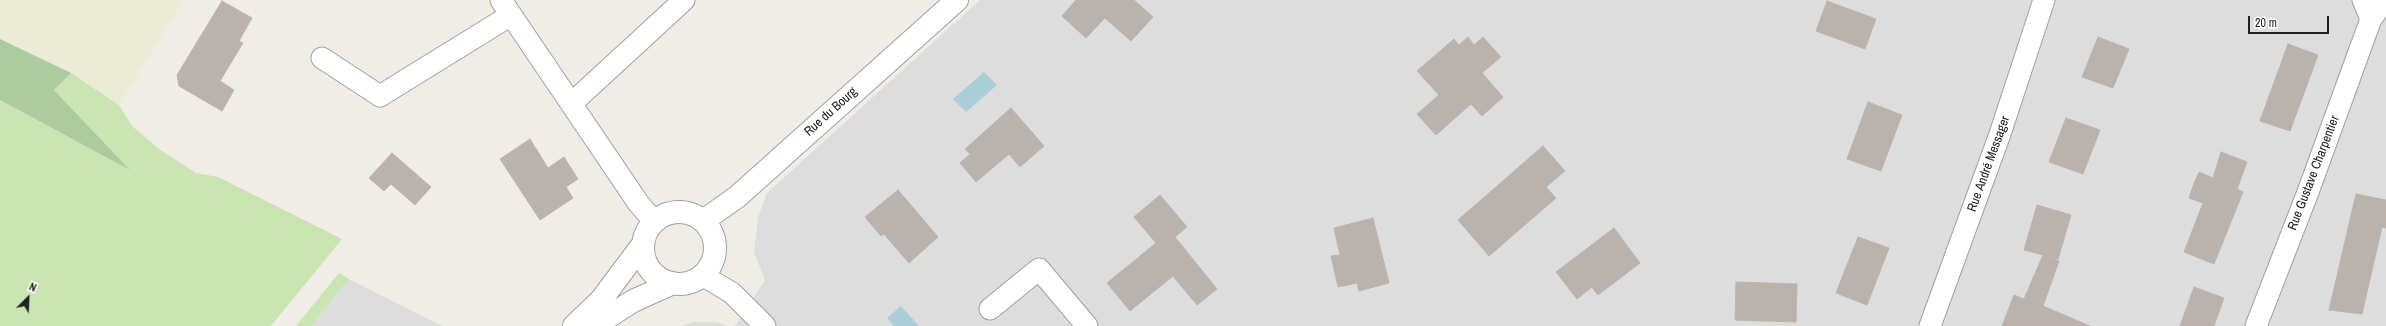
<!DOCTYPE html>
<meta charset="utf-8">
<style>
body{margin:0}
#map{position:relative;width:2386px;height:326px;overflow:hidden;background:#f0ede7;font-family:"Archivo Narrow",sans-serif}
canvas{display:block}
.north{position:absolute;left:8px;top:278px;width:40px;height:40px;-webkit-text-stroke:3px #fff;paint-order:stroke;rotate:24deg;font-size:11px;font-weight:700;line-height:16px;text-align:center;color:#202020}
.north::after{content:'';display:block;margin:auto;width:14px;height:18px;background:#202020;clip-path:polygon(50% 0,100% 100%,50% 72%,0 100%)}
.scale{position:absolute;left:2248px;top:16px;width:81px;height:18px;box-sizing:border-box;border:2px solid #202020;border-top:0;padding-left:5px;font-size:12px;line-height:14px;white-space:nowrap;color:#202020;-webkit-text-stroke:3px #fff;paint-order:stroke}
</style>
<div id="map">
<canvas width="2386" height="326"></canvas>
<div class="north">N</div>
<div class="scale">20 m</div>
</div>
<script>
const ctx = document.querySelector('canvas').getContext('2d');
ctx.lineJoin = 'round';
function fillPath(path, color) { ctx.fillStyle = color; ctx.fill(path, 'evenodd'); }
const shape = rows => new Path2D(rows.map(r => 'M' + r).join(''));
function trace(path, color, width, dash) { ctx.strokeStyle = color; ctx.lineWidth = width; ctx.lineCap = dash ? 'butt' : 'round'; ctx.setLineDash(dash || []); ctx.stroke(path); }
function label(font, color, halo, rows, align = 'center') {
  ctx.font = font + ' "Archivo Narrow",sans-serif'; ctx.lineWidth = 3; ctx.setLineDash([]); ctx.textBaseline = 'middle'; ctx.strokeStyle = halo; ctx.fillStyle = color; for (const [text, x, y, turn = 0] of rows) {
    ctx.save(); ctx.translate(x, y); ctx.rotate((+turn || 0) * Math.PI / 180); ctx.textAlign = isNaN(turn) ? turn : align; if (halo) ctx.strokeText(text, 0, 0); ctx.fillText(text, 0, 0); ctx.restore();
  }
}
fillPath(shape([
 [980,0,2386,0,2386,326,735,326,765,280,754,252,758,217,767,193],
 [349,279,442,326,311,326],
 [694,322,716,322,726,326,682,326]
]), '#dedddd');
fillPath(shape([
 [0,0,184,0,119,105,71,73,0,39]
]), '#eaecd5');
fillPath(shape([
 [71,73,119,105,132,126,159,149,196,173,218,177,342,239,271,326,0,326,0,100,129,169,54,90],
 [339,273,349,279,311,326,296,326]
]), '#cae4b3');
fillPath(shape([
 [0,39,71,73,54,90,130,170,0,100]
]), '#accba0');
fillPath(shape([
 [984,72,997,85,966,112,953,99],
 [901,306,919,326,894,326,887,318]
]), '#acced9');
const building = shape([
 [1076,0,1134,0,1153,17,1131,41,1105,18,1086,38,1062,16,1076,0],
 [222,1,252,18,239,41,243,43,220,81,234,90,222,111,179,86,177,75,222,1],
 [1827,1,1876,19,1865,49,1816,31,1827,1],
 [1468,37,1474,45,1483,37,1501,57,1482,73,1503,97,1482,116,1471,104,1436,135,1417,114,1439,95,1417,71,1454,39,1459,45,1468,37],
 [2098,37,2129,49,2113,88,2082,77,2098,37],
 [2288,44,2318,55,2290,131,2260,121,2288,44],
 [1868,102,1902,115,1881,171,1847,159,1868,102],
 [1011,108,1044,146,1020,167,1009,154,976,182,960,163,970,154,965,149,1011,108],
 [2066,118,2100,130,2083,174,2049,162,2066,118],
 [530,139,548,168,564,157,578,179,566,187,573,198,540,220,500,159,530,139],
 [1543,146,1565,171,1546,187,1556,198,1489,256,1458,220,1543,146],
 [2221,152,2247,162,2237,189,2243,192,2214,264,2184,252,2203,203,2189,198,2193,186,2199,172,2213,178,2221,152],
 [392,153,431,187,415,205,391,184,384,191,369,178,392,153],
 [898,190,938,237,909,263,884,234,881,236,865,217,898,190],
 [2356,194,2386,200,2386,228,2382,227,2362,314,2329,310,2356,194],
 [1160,195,1187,227,1175,237,1217,289,1197,305,1173,276,1130,311,1107,283,1156,243,1134,217,1160,195],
 [2037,205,2071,215,2058,259,2048,256,2059,261,2043,306,2090,326,2002,326,2014,295,2024,299,2043,255,2024,250,2037,205],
 [1373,218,1389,283,1359,291,1357,283,1338,287,1331,256,1340,255,1334,228,1373,218],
 [1614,228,1640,263,1598,295,1592,287,1577,299,1556,272,1614,228],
 [1858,237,1889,248,1867,305,1836,293,1858,237],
 [1736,282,1797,284,1796,322,1735,320,1736,282],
 [2194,287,2224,298,2214,326,2180,326,2194,287]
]);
fillPath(building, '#b9b2ad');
trace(building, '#c0b4ab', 1);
const minor = shape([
 [501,0,639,204,654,221],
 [2363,0,2371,19],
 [322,58,380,96,511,15],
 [571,104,684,0],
 [702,275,732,293,765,326],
 [990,309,1039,269,1087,326],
 [1930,326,2000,134,2044,0],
 [2256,326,2308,192,2371,19,2385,0]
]);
const tertiary = shape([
 '643 248a36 36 0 1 1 72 0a36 36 0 1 1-72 0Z',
 [703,221,737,197,957,0],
 [574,326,601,300,643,244],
 [594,326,633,301,673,283]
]);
trace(minor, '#a1a1a1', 23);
trace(tertiary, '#a1a1a1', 24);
trace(minor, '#fff', 21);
trace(tertiary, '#fff', 22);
label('13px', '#202020', '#fff', [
 ["Rue du Bourg",831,112,-42],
 ["Rue André Messager",1989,164,-70],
 ["Rue Gustave Charpentier",2314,173,-69]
]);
</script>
